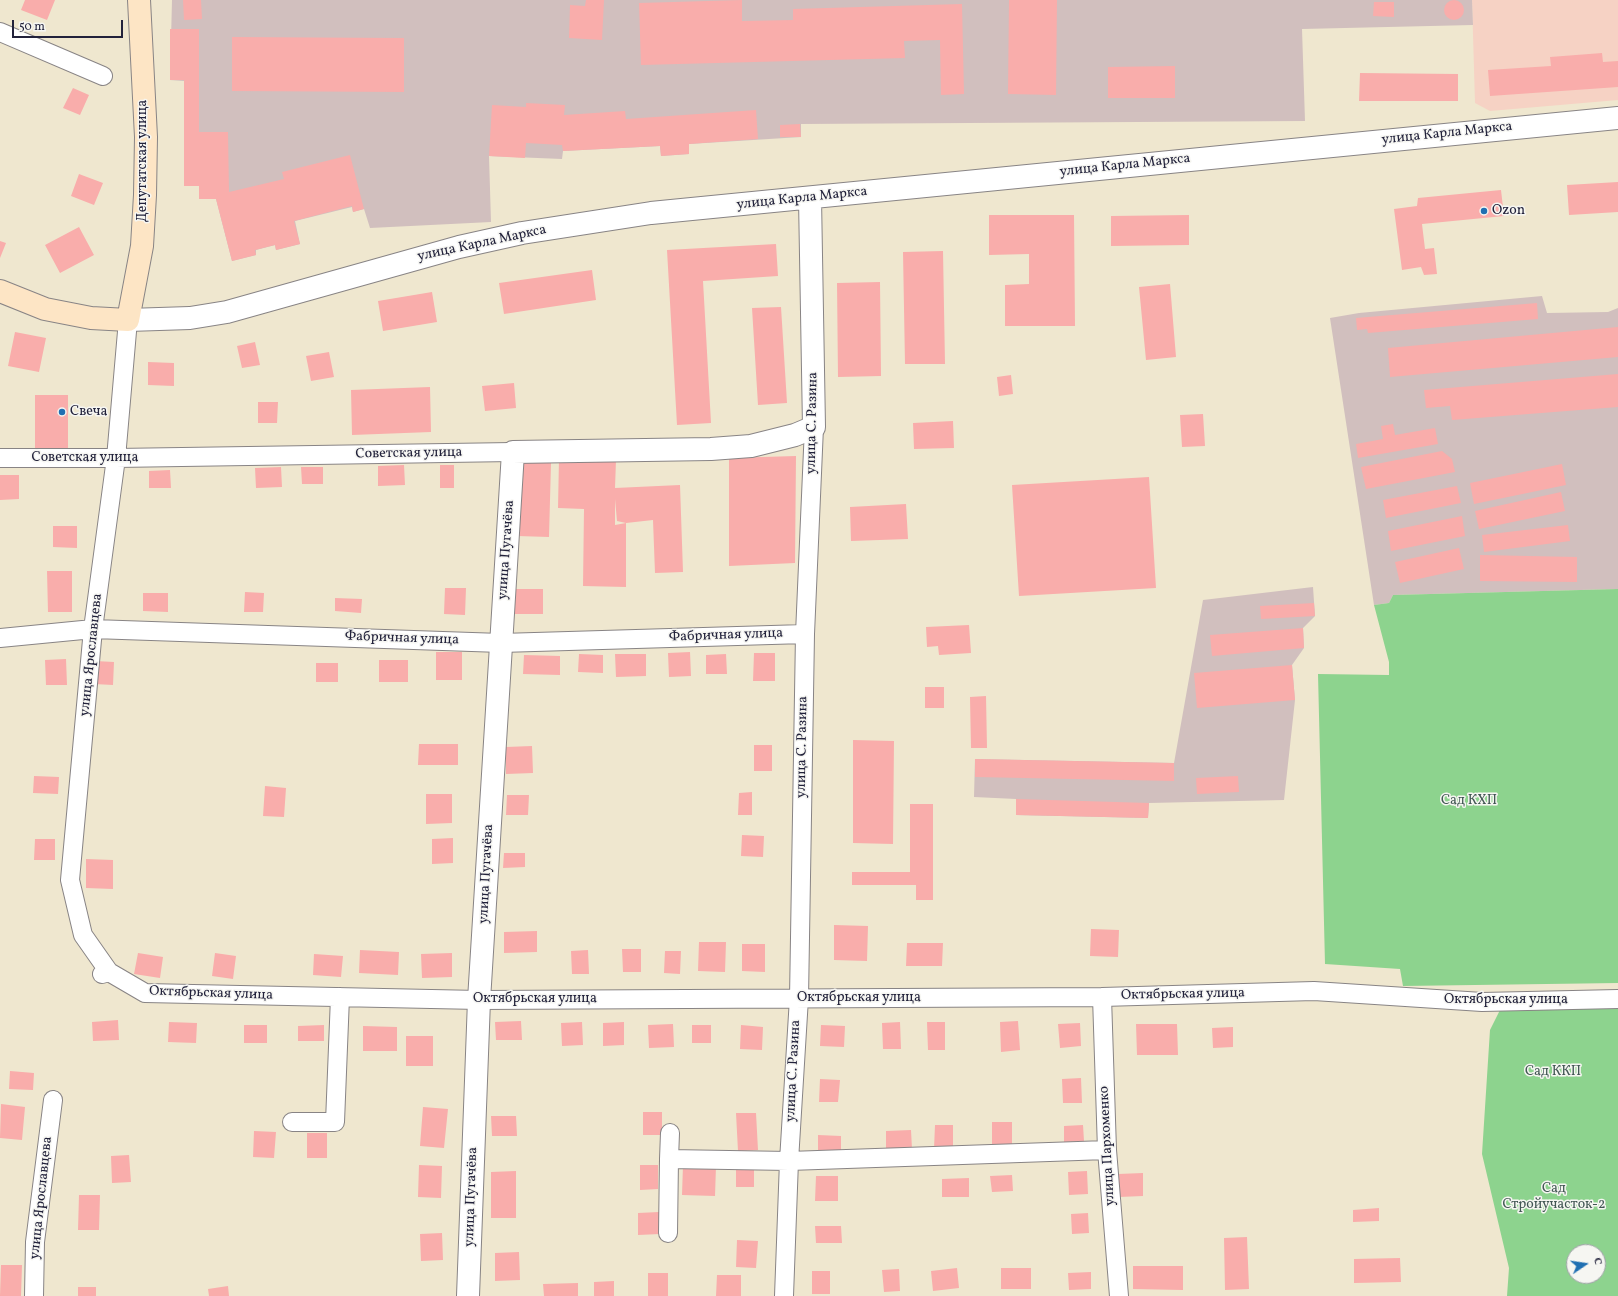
<!DOCTYPE html>
<meta charset="utf-8">
<style>
body{margin:0}
#map{position:relative;width:1618px;height:1296px;overflow:hidden;background:#efe7cf;font-family:Vollkorn,serif}
canvas{display:block}
.north{position:absolute;left:1566px;top:1244px;width:40px;height:40px;box-sizing:border-box;background:#f6f6f2;border:1px solid #a1a1a9;border-radius:50%;rotate:77deg;font-size:11px;font-weight:700;line-height:16px;text-align:center;color:#22223b}
.north::after{content:'';display:block;margin:auto;width:14px;height:18px;background:#1f6fb2;clip-path:polygon(50% 0,100% 100%,50% 72%,0 100%)}
.scale{position:absolute;left:12px;top:20px;width:111px;height:18px;box-sizing:border-box;border:2px solid #22223b;border-top:0;padding-left:5px;font-size:12px;line-height:14px;white-space:nowrap;color:#22223b;-webkit-text-stroke:3px #f6f6f2;paint-order:stroke}
</style>
<div id="map">
<canvas width="1618" height="1296"></canvas>
<div class="north">С</div>
<div class="scale">50 m</div>
</div>
<script>
const ctx = document.querySelector('canvas').getContext('2d');
ctx.lineJoin = 'round';
function fillPath(path, color) { ctx.fillStyle = color; ctx.fill(path, 'evenodd'); }
const shape = rows => new Path2D(rows.map(r => 'M' + r).join(''));
function trace(path, color, width, dash) { ctx.strokeStyle = color; ctx.lineWidth = width; ctx.lineCap = dash ? 'butt' : 'round'; ctx.setLineDash(dash || []); ctx.stroke(path); }
function label(font, color, halo, rows, align = 'center') {
  ctx.font = font + ' Vollkorn,serif'; ctx.lineWidth = 3; ctx.setLineDash([]); ctx.textBaseline = 'middle'; ctx.strokeStyle = halo; ctx.fillStyle = color; for (const [text, x, y, turn = 0] of rows) {
    ctx.save(); ctx.translate(x, y); ctx.rotate((+turn || 0) * Math.PI / 180); ctx.textAlign = isNaN(turn) ? turn : align; if (halo) ctx.strokeText(text, 0, 0); ctx.fillText(text, 0, 0); ctx.restore();
  }
}
fillPath(shape([
 [1472,0,1618,0,1618,100,1490,111,1475,103]
]), '#f6d2c4');
fillPath(shape([
 [172,0,1472,0,1473,25,1302,29,1305,121,801,124,801,137,689,144,689,154,661,156,660,146,563,151,562,159,489,156,491,222,370,228,364,209,353,212,352,207,295,221,300,244,276,250,275,245,256,250,256,255,232,261,216,199,199,199,199,186,184,186,184,81,170,80],
 [1542,296,1547,313,1608,312,1618,308,1618,589,1393,595,1389,603,1374,605,1330,318,1359,313],
 [1313,587,1315,616,1303,628,1304,648,1292,665,1295,700,1284,800,1149,803,1148,818,1016,815,1016,799,974,797,975,759,1174,763,1203,600]
]), '#d1bfbe');
fillPath(shape([
 [1618,589,1618,983,1403,986,1400,969,1325,964,1318,674,1389,675,1389,662,1374,605,1389,603,1393,595],
 [1618,1005,1618,1296,1507,1296,1509,1268,1482,1154,1490,1030,1501,1008],
 [1574,1252,1598,1252,1598,1276,1574,1276]
]), '#8dd38e');
fillPath(shape([
 [25,0,55,0,47,20,21,10],
 [183,0,201,0,202,19,184,20],
 [586,0,604,0,602,40,569,38,570,5,585,6],
 [742,0,742,21,793,20,793,9,962,4,964,94,941,95,940,40,904,41,905,58,641,65,639,3],
 [1009,0,1057,0,1056,95,1008,94],
 '1444 10a10 10 0 1 1 20 0a10 10 0 1 1-20 0Z',
 [1374,2,1394,2,1394,17,1373,16],
 [170,29,199,29,199,132,228,132,229,192,284,179,282,172,350,155,364,209,353,212,352,206,294,221,300,244,276,250,275,245,255,250,256,255,232,261,216,199,199,199,199,186,184,186,184,80,170,80],
 [232,37,404,38,404,92,232,91],
 [1602,53,1603,62,1618,61,1618,87,1490,96,1488,70,1551,66,1550,57],
 [1175,66,1175,98,1108,98,1108,67],
 [1360,73,1458,74,1458,101,1359,101],
 [73,88,89,95,80,115,63,108],
 [526,103,565,105,564,115,625,111,626,119,756,110,758,139,689,144,689,154,661,156,660,146,563,151,562,145,526,143,525,158,489,156,492,105,526,107],
 [800,124,801,137,780,137,780,125],
 [79,174,103,183,94,205,71,196],
 [1618,182,1618,212,1569,215,1567,185],
 [1501,190,1504,216,1422,224,1425,249,1434,248,1437,274,1424,275,1421,267,1402,270,1394,209,1417,206,1418,198],
 [989,215,1074,215,1075,326,1005,326,1005,285,1029,284,1029,254,989,255],
 [1189,215,1189,245,1111,246,1111,216],
 [79,227,94,255,60,273,45,245],
 [0,241,6,243,0,258],
 [776,244,778,276,703,281,711,423,677,425,667,250],
 [943,251,945,364,905,364,903,252],
 [592,270,596,300,504,314,499,283],
 [880,282,881,376,838,377,837,283],
 [1170,284,1176,357,1146,360,1139,287],
 [432,292,437,322,383,331,378,301],
 [1537,303,1538,319,1368,333,1367,329,1357,330,1356,318],
 [781,307,787,403,758,405,752,308],
 [1618,327,1618,357,1390,377,1388,348],
 [15,332,46,338,39,372,8,366],
 [255,342,260,365,242,368,237,346],
 [329,352,334,377,311,381,306,356],
 [148,362,174,363,174,386,148,385],
 [1618,374,1618,407,1452,420,1450,406,1426,408,1424,390],
 [1011,375,1013,394,999,396,997,377],
 [514,383,516,408,485,411,482,386],
 [430,387,431,432,352,435,351,390],
 [35,395,68,395,68,448,35,448],
 [258,402,278,402,277,423,258,423],
 [1203,414,1205,446,1182,447,1180,415],
 [953,421,954,448,914,449,913,423],
 [1393,424,1395,435,1435,428,1438,444,1358,458,1356,444,1383,439,1381,426],
 [1442,451,1452,459,1455,472,1366,489,1361,467],
 [796,456,795,563,729,566,729,458],
 [559,459,616,460,615,488,680,485,683,572,655,573,653,520,626,523,617,521,615,499,615,525,626,523,626,587,583,586,584,509,558,508],
 [519,463,551,463,549,537,517,536],
 [1562,464,1566,485,1474,504,1470,483],
 [404,465,405,485,378,486,378,466],
 [440,465,454,465,454,488,440,488],
 [281,467,282,487,256,488,255,468],
 [301,467,323,467,323,484,302,484],
 [170,470,171,488,149,488,149,471],
 [0,475,19,475,19,499,0,500],
 [1149,477,1156,588,1019,596,1012,485],
 [1457,486,1461,503,1386,518,1383,500],
 [1561,492,1565,511,1479,529,1475,511],
 [906,504,908,539,851,541,850,507],
 [1462,516,1465,536,1391,551,1388,531],
 [1568,525,1570,541,1484,552,1482,535],
 [53,526,77,526,77,548,53,547],
 [1459,548,1464,569,1400,583,1395,562],
 [1480,555,1577,557,1577,582,1480,581],
 [47,571,72,571,72,612,48,612],
 [445,588,466,588,465,615,444,614],
 [512,589,543,589,543,614,512,614],
 [245,592,264,593,263,612,244,612],
 [143,593,168,593,168,612,143,611],
 [335,598,362,599,361,613,335,611],
 [1314,603,1315,616,1261,619,1260,606],
 [969,625,971,653,939,655,938,646,927,647,926,627],
 [1303,628,1304,648,1212,656,1210,635],
 [436,652,462,652,462,680,436,680],
 [690,652,691,676,669,677,668,653],
 [754,653,775,653,775,681,753,681],
 [579,654,603,655,603,673,578,672],
 [615,654,646,654,646,676,616,677],
 [726,654,727,674,706,674,706,655],
 [524,655,560,656,560,675,523,674],
 [66,659,67,685,46,685,45,660],
 [379,660,408,660,408,682,379,682],
 [95,661,114,662,113,685,94,684],
 [316,663,338,663,338,682,316,682],
 [1292,665,1295,700,1197,708,1194,673],
 [925,687,944,687,944,708,925,708],
 [986,696,987,748,971,748,970,697],
 [853,740,894,741,893,844,853,843],
 [419,744,458,744,458,765,418,765],
 [754,745,772,745,772,771,754,771],
 [532,746,533,773,506,774,506,747],
 [975,759,1174,763,1174,781,975,777],
 [34,776,59,777,58,794,33,793],
 [1238,776,1239,792,1197,794,1196,778],
 [265,786,286,788,284,817,263,816],
 [752,792,752,815,738,815,739,793],
 [426,794,452,794,452,823,426,824],
 [507,795,529,795,528,815,506,815],
 [1016,799,1149,803,1148,818,1016,815],
 [910,804,933,804,933,900,916,900,916,885,852,885,852,872,910,872],
 [742,835,764,836,763,857,741,856],
 [453,838,453,863,432,864,432,839],
 [35,839,55,839,55,860,34,860],
 [504,853,525,853,525,867,503,868],
 [86,859,113,860,113,889,86,888],
 [834,925,868,926,867,961,834,960],
 [1091,929,1119,930,1118,957,1090,956],
 [537,931,537,952,504,953,504,932],
 [699,942,726,942,725,972,698,971],
 [907,943,943,943,942,966,906,966],
 [742,944,765,944,765,972,742,971],
 [622,949,641,949,641,972,623,972],
 [360,950,399,952,398,975,359,973],
 [588,950,589,974,572,974,571,951],
 [665,951,681,951,680,974,664,973],
 [138,953,163,957,160,978,134,974],
 [215,953,236,956,233,979,212,976],
 [452,953,452,977,422,978,421,954],
 [314,954,343,956,341,977,313,975],
 [118,1020,119,1040,93,1041,92,1022],
 [521,1021,522,1040,496,1040,495,1022],
 [1018,1021,1020,1050,1001,1052,1000,1022],
 [169,1022,197,1023,196,1043,168,1042],
 [582,1022,583,1045,562,1046,561,1023],
 [624,1022,624,1045,603,1046,603,1023],
 [900,1022,901,1049,883,1049,882,1023],
 [927,1022,945,1022,945,1050,928,1050],
 [1080,1023,1081,1046,1060,1048,1058,1024],
 [673,1024,674,1047,649,1048,648,1025],
 [1136,1024,1177,1024,1178,1055,1137,1055],
 [244,1025,267,1025,267,1043,244,1043],
 [324,1025,324,1041,298,1041,298,1026],
 [692,1025,711,1025,711,1043,692,1043],
 [741,1025,763,1027,762,1050,740,1049],
 [821,1025,845,1026,844,1047,820,1046],
 [363,1026,397,1027,397,1051,363,1051],
 [1233,1027,1233,1047,1213,1048,1212,1028],
 [406,1036,433,1036,433,1066,406,1066],
 [10,1071,34,1073,33,1090,9,1089],
 [1081,1078,1082,1103,1063,1103,1062,1079],
 [820,1079,840,1080,838,1102,819,1102],
 [1,1104,25,1107,22,1140,0,1138],
 [423,1107,448,1109,444,1148,420,1146],
 [643,1112,662,1112,662,1135,643,1135],
 [736,1113,756,1113,758,1150,738,1151],
 [491,1116,516,1116,517,1136,492,1136],
 [992,1122,1012,1122,1012,1150,992,1150],
 [935,1125,953,1125,953,1149,934,1149],
 [1083,1125,1084,1141,1064,1142,1064,1126],
 [911,1130,912,1149,886,1151,886,1131],
 [254,1131,276,1132,274,1158,253,1157],
 [307,1133,327,1133,327,1158,307,1158],
 [818,1135,841,1136,841,1151,818,1151],
 [129,1155,131,1182,112,1183,111,1156],
 [419,1165,442,1166,441,1198,418,1197],
 [640,1165,658,1165,658,1189,640,1190],
 [683,1165,716,1166,715,1196,682,1195],
 [736,1167,754,1168,754,1187,736,1187],
 [516,1171,516,1218,491,1218,491,1172],
 [1087,1171,1088,1194,1069,1195,1068,1172],
 [1143,1173,1143,1196,1119,1197,1118,1174],
 [1012,1175,1013,1191,992,1192,990,1176],
 [816,1176,838,1176,838,1201,815,1201],
 [969,1178,969,1197,942,1197,942,1179],
 [79,1195,100,1195,99,1230,78,1230],
 [1379,1208,1379,1221,1353,1222,1353,1210],
 [659,1212,660,1234,638,1235,638,1213],
 [1088,1213,1089,1233,1072,1234,1071,1214],
 [815,1226,841,1226,842,1243,816,1243],
 [442,1233,443,1260,421,1261,420,1234],
 [1247,1237,1249,1289,1225,1290,1224,1238],
 [737,1240,758,1241,756,1268,736,1267],
 [519,1252,520,1280,495,1281,495,1253],
 [1400,1258,1401,1282,1354,1283,1354,1259],
 [1,1265,22,1265,21,1296,0,1296],
 [1133,1266,1183,1266,1183,1290,1133,1289],
 [957,1268,959,1288,933,1291,931,1271],
 [1001,1268,1031,1268,1031,1289,1001,1289],
 [899,1269,900,1291,884,1292,882,1270],
 [812,1271,830,1271,830,1294,812,1294],
 [1091,1272,1091,1289,1069,1290,1068,1273],
 [648,1273,668,1273,668,1296,648,1296],
 [717,1275,741,1275,741,1296,716,1296],
 [614,1281,614,1296,594,1296,594,1282],
 [578,1283,578,1296,544,1296,543,1284],
 [228,1286,229,1296,209,1296,208,1289],
 [78,1287,96,1287,96,1296,78,1296]
]), '#f9adab');
const minor = shape([
 [0,32,103,76],
 [0,458,116,458,513,452],
 [0,638,93,629,501,643,805,634],
 [105,972,109,972,145,993,479,1000,1102,997,1314,991,1482,1002,1618,999],
 [102,974,109,972,83,935,70,880,93,629,116,458,128,320],
 [1102,997,1107,1150,1119,1296],
 [292,1122,335,1122,340,997],
 [669,1159,670,1133],
 [668,1233,669,1159,789,1161,1107,1150],
 [34,1296,35,1242,53,1100],
 [784,1296,789,1161,799,998,805,634,814,427]
]);
const tertiary = shape([
 [128,320,190,318,227,312,459,247,522,233,651,213,1618,118],
 [468,1296,479,1000,513,452,711,449,751,446,795,435,814,427,810,198]
]);
const secondary = shape([
 [0,291,45,309,91,318,128,320,142,246,145,195,146,137,139,0]
]);
trace(minor, '#888485', 20);
trace(tertiary, '#888485', 24);
trace(secondary, '#888485', 24);
trace(minor, '#fff', 18);
trace(tertiary, '#fff', 22);
trace(secondary, '#fde5c5', 22);
for (const [x, y, r, color] of [
 [1484,211,4,"#1f6fb2"],
 [62,412,4,"#1f6fb2"]
]) { const dot = new Path2D(); dot.arc(x, y, r, 0, 2 * Math.PI); ctx.fillStyle = color; ctx.fill(dot); trace(dot, '#f6f6f2', 1.5); }
label('14px', '#22223b', '#f6f6f2', [
 ["улица Карла Маркса",1447,134,-6],
 ["Депутатская улица",143,161,-90],
 ["улица Карла Маркса",1125,166,-6],
 ["улица Карла Маркса",802,199,-6],
 ["улица Карла Маркса",482,244,-12],
 ["улица С. Разина",813,423,-89],
 ["Советская улица",409,454,-1],
 ["Советская улица",85,458],
 ["улица Пугачёва",507,550,-86],
 ["Фабричная улица",726,636,-2],
 ["Фабричная улица",402,639,2],
 ["улица Ярославцева",92,655,-84],
 ["улица С. Разина",803,747,-89],
 ["улица Пугачёва",487,874,-87],
 ["Октябрьская улица",211,994,2],
 ["Октябрьская улица",1183,995,-1],
 ["Октябрьская улица",859,998],
 ["Октябрьская улица",535,999],
 ["Октябрьская улица",1506,1000],
 ["улица С. Разина",794,1071,-87],
 ["улица Пархоменко",1108,1146,-93],
 ["улица Пугачёва",472,1197,-88],
 ["улица Ярославцева",42,1198,-84]
]);
label('14px', '#22223b', '#f6f6f2', [
 ["Ozon",1492,211],
 ["Свеча",70,412]
], 'left');
label('14px', '#425754', '#f6f6f2', [
 ["Сад КХП",1469,801],
 ["Сад ККП",1553,1072],
 ["Сад",1554,1189],
 ["Стройучасток-2",1554,1205]
]);
</script>
